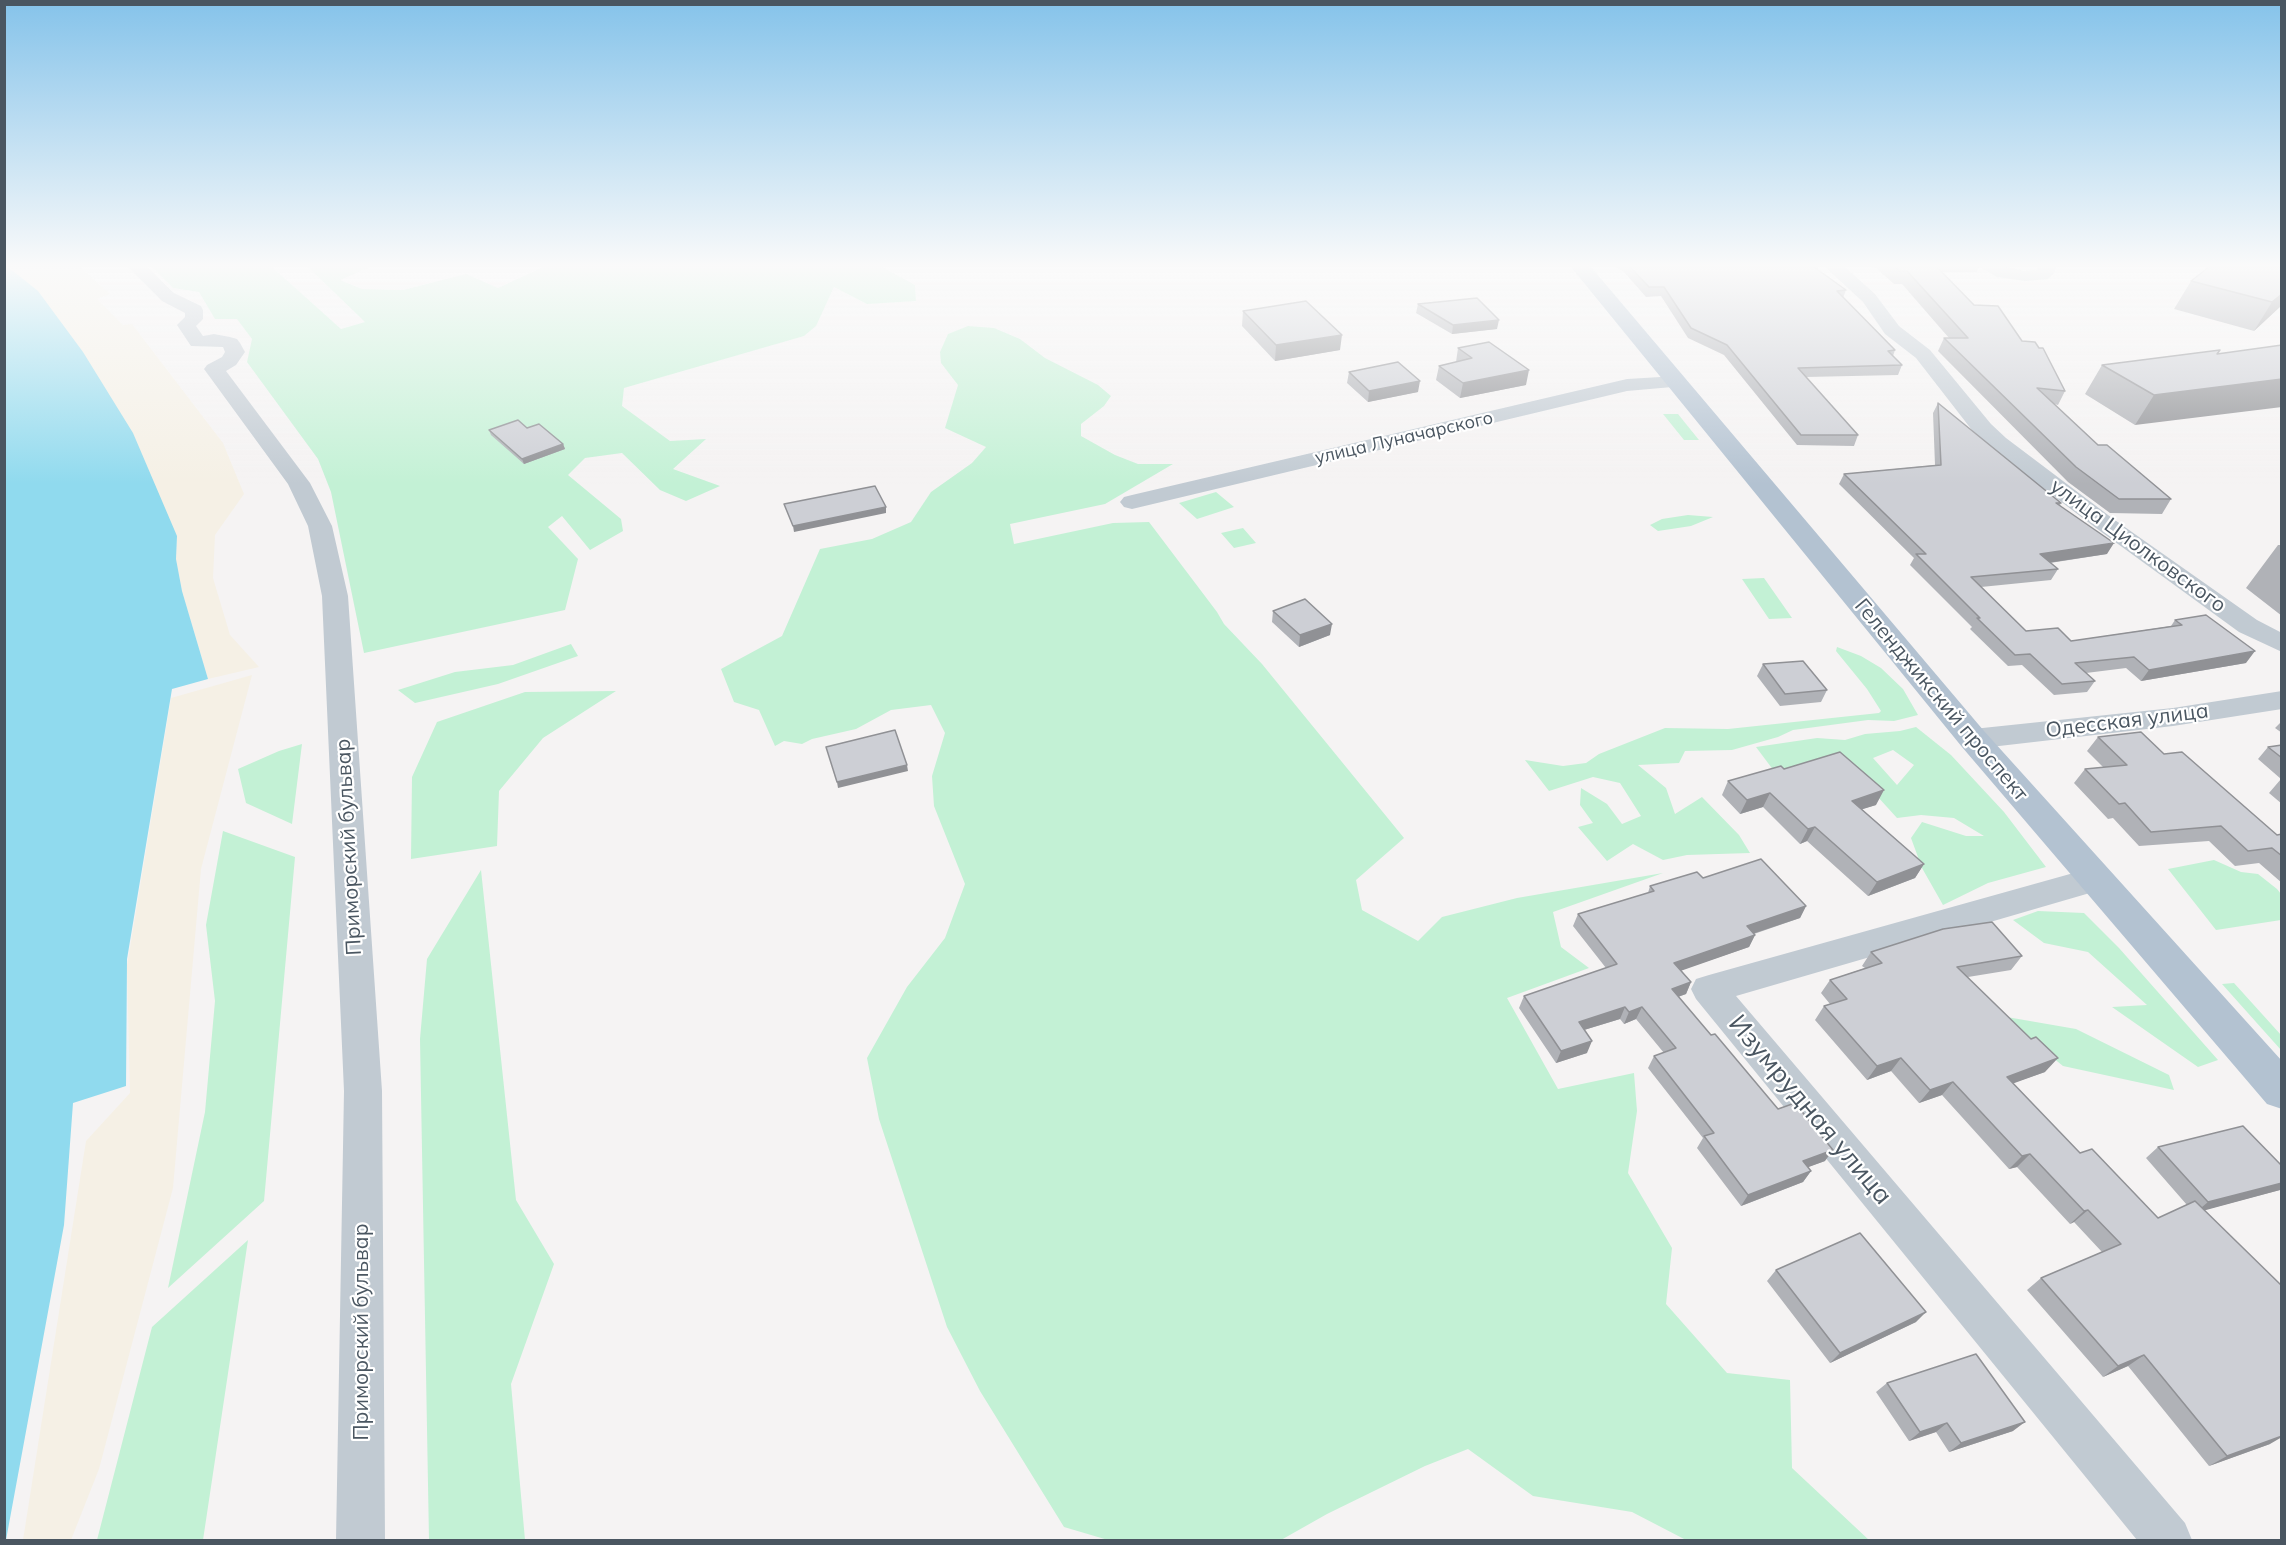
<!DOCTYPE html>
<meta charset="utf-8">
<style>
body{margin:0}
#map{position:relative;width:2286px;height:1545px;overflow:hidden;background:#f5f3f3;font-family:Mulish,sans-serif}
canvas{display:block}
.frame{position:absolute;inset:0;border:6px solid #4a5661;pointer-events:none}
</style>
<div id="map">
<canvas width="2286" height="1545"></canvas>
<div class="frame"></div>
</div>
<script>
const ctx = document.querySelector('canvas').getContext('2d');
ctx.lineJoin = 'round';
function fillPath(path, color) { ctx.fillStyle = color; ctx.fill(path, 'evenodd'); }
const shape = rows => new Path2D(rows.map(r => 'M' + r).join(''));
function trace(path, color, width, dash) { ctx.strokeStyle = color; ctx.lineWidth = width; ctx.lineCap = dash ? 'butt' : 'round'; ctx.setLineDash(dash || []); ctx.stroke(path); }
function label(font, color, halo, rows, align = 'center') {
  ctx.font = font + ' Mulish,sans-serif'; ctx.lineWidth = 4.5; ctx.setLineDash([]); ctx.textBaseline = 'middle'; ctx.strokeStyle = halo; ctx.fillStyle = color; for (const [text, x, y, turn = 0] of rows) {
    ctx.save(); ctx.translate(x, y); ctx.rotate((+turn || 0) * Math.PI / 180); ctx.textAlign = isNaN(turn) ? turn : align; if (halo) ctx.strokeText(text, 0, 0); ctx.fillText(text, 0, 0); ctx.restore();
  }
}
fillPath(shape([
 [152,267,272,267,341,329,365,322,308,267,370,267,340,280,362,289,403,290,466,274,498,288,543,267,882,267,915,285,916,301,867,304,834,287,816,326,804,336,624,388,622,406,670,441,706,439,673,469,720,486,686,501,660,490,622,453,585,458,568,475,621,519,623,531,590,550,562,516,548,527,578,559,565,610,364,653,331,492,318,459,247,362,252,339,237,319,215,319,199,292,173,288],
 [968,326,994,328,1020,339,1045,358,1098,385,1111,396,1104,406,1081,424,1081,436,1115,455,1138,464,1173,464,1105,504,1010,524,1014,544,1113,523,1149,522,1217,612,1224,624,1262,664,1404,838,1356,880,1362,910,1418,941,1442,917,1517,898,1663,873,1553,912,1561,947,1589,968,1507,998,1558,1089,1634,1073,1637,1111,1628,1173,1672,1248,1666,1304,1727,1373,1790,1380,1792,1468,1869,1540,1686,1540,1632,1512,1533,1496,1468,1449,1425,1466,1327,1514,1281,1540,1108,1540,1064,1527,980,1391,947,1327,879,1119,867,1058,907,987,945,938,965,884,934,806,932,776,945,733,931,705,891,710,856,729,812,739,802,744,784,741,775,746,759,710,734,702,721,669,782,636,820,549,872,539,911,522,931,492,972,463,986,447,945,428,958,385,941,363,940,352,948,334],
 [1663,414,1678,414,1699,440,1684,440],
 [1216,492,1234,507,1197,519,1179,503],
 [1688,515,1713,517,1691,526,1658,531,1650,525,1662,519],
 [1243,528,1256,543,1234,548,1221,533],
 [1764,578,1792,618,1769,619,1742,579],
 [571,644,578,656,498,684,415,703,398,690,455,672,513,665],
 [1837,647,1861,656,1881,668,1903,689,1918,715,1894,721,1868,720,1793,730,1778,737,1732,750,1685,751,1679,763,1638,765,1666,788,1675,814,1702,797,1739,835,1750,853,1687,855,1663,860,1633,844,1607,861,1578,827,1593,823,1580,805,1581,788,1607,804,1622,824,1641,816,1620,783,1593,777,1549,791,1525,760,1563,766,1586,763,1599,754,1665,728,1728,729,1879,713,1881,711,1867,689,1836,651],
 [616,691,543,738,499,791,497,846,411,859,412,777,437,722,525,692],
 [1916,727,1951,755,2004,812,2046,867,1988,883,1943,905,1922,868,1911,838,1922,822,1966,836,1984,836,1954,818,1921,815,1897,818,1857,774,1774,771,1756,747,1817,738,1845,740,1865,734,1900,731],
 [1893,750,1914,765,1897,785,1873,758],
 [302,744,292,824,246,803,238,769,279,751],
 [223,831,295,857,264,1201,168,1288,205,1112,215,1001,206,925],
 [2214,860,2241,872,2258,874,2277,889,2281,894,2281,920,2216,930,2168,869],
 [481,870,516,1200,554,1264,511,1384,525,1540,429,1540,420,1039,427,959],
 [2038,911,2084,913,2119,948,2218,1060,2198,1067,2112,1007,2147,1005,2088,952,2044,943,2013,920],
 [2234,983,2281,1035,2281,1050,2222,984],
 [2001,1016,2076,1029,2169,1075,2174,1090,2063,1066],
 [248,1240,203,1540,97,1540,152,1327]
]), '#c3f1d5');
fillPath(shape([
 [8,267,80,267,110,294,97,299,123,325,132,324,223,443,244,494,215,535,213,578,230,635,259,667,208,679,182,591,176,559,177,536],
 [252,675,201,869,173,1188,99,1469,71,1540,23,1540,86,1141,130,1093,127,966,171,698]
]), '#f5f0e5');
fillPath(shape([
 [5,267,8,267,38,291,83,352,133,433,177,536,176,559,182,591,208,679,172,689,127,959,126,1086,73,1103,64,1225,6,1540]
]), '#90daee');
fillPath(shape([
 [128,267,147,267,174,293,201,306,203,310,203,319,196,326,203,336,214,334,230,337,237,339,240,343,245,352,236,365,226,371,310,483,332,526,348,596,382,1091,385,1540,336,1540,344,1091,322,596,308,526,288,484,204,369,207,365,222,357,225,352,223,347,191,346,177,325,185,317,185,313,162,301,128,267],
 [1825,267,1845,267,1875,294,1899,326,1930,350,1991,424,2006,438,2112,518,2257,620,2282,633,2282,652,2239,632,2096,528,1990,448,1975,434,1916,358,1885,334,1863,302,1825,267],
 [1980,267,2005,267,2025,271,2037,270,2038,267,2056,267,2055,272,2048,279,2025,281,1997,277,1980,267],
 [1677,376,1684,378,1687,382,1684,386,1627,391,1132,509,1124,507,1120,502,1124,497,1132,495,1627,379,1677,376],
 [2282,691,2282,709,2173,726,1973,749,1963,746,1958,739,1963,732,1973,729,2173,708,2282,691],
 [2095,867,2107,870,2111,879,2107,888,1736,996,2185,1523,2192,1540,2137,1540,1696,999,1691,989,1696,979,1709,975,2095,867]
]), '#c1cad2');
fillPath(shape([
 [1571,267,1591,267,1984,731,2282,1061,2282,1109,2267,1104,1962,747,1571,267]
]), '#b3c2d1');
fillPath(shape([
 [1616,267,1818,267,1817,269,1846,290,1843,298,1895,350,1893,356,1902,365,1898,375,1806,377,1858,435,1854,446,1797,445,1724,355,1688,338,1661,296,1646,297,1624,272],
 [1872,267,1979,267,1977,272,1942,272,1974,305,2022,341,2065,391,2058,405,2054,404,2098,445,2171,499,2162,514,2110,513,2068,482,1938,351,1944,338,1949,338,1902,284,1894,284,1876,268],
 [2282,267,2282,305,2254,331,2174,309,2191,281],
 [1418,304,1497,329,1452,334,1416,313],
 [1243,311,1340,350,1275,361,1242,326],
 [1458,348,1526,385,1460,398,1436,380,1439,366,1456,362],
 [2220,350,2135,425,2085,394,2102,365],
 [1349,372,1418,392,1368,402,1347,383],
 [1938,403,2061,503,2060,505,2107,554,2050,563,2058,569,2051,580,1981,587,2026,631,2071,641,2171,626,2175,620,2246,663,2141,681,2126,668,2086,673,2095,681,2087,692,2054,695,2022,665,2008,666,1970,629,1972,627,1910,565,1914,558,1839,484,1844,474,1935,465,1933,413],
 [527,428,563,444,565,449,524,464,491,435,489,430],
 [2278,545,2282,545,2282,616,2246,588],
 [1273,611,1330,635,1299,647,1272,622],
 [1763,664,1827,690,1821,702,1780,706,1757,676],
 [2282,721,2282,733,2275,728],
 [2098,737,2164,754,2277,835,2282,834,2282,883,2259,863,2235,866,2209,841,2139,846,2113,818,2108,819,2074,783,2085,769,2103,767,2087,751],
 [2282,745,2282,804,2269,793,2281,779,2258,759,2268,747],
 [1784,769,1876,805,1862,809,1924,864,1915,878,1868,896,1807,841,1800,844,1763,807,1740,814,1722,795,1728,781],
 [1703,878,1806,906,1800,918,1754,934,1755,935,1749,947,1681,970,1691,982,1686,994,1678,997,1711,1035,1825,1161,1808,1167,1811,1171,1803,1182,1741,1206,1697,1148,1703,1138,1648,1068,1654,1056,1664,1053,1636,1019,1624,1024,1620,1019,1584,1030,1587,1053,1556,1063,1519,1008,1524,996,1606,968,1573,926,1578,914,1648,893,1650,886],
 [1871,952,2022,956,2011,970,1968,977,2045,1072,2013,1083,2080,1153,2158,1218,2187,1205,2146,1158,2158,1147,2280,1190,2204,1210,2270,1444,2209,1466,2128,1366,2103,1377,2027,1290,2041,1278,2102,1252,2074,1222,2070,1224,2017,1167,2009,1169,1942,1095,1919,1103,1891,1071,1867,1080,1815,1020,1824,1006,1830,1004,1821,993,1830,980,1865,968,1862,966],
 [1776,1270,1916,1322,1830,1363,1767,1281],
 [1887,1383,2013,1431,1949,1452,1936,1432,1909,1441,1876,1392]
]), '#b0b2b7');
fillPath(shape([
 [2282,294,2282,305,2254,331,2272,302],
 [1499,320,1497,329,1452,334,1453,325],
 [1342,335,1340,350,1275,361,1276,345],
 [1529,370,1526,385,1460,398,1463,383],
 [2282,379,2282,407,2135,425,2154,395],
 [1420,381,1418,392,1368,402,1369,391],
 [563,444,565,449,524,464,522,459],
 [886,507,886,513,794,532,793,526],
 [2114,543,2107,554,2034,565,2040,554],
 [1332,624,1330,635,1299,647,1300,635],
 [2255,651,2246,663,2141,681,2149,670],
 [907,765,908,771,838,788,837,782],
 [1884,790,1876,805,1844,815,1852,801],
 [1770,793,1763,807,1740,814,1747,800],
 [1815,827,1807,841,1800,844,1808,829],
 [1924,864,1915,878,1868,896,1877,882],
 [1806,906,1800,918,1740,938,1747,926],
 [1755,935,1749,947,1669,975,1674,963],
 [1691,982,1686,994,1666,1001,1672,989],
 [1625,1007,1620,1019,1574,1033,1579,1022],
 [1642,1007,1636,1019,1624,1024,1629,1012],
 [1592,1041,1587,1053,1556,1063,1561,1051],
 [1901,1058,1891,1071,1867,1080,1877,1066],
 [2058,1058,2045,1072,1995,1090,2007,1077],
 [1953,1082,1942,1095,1919,1103,1930,1090],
 [1833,1150,1825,1161,1795,1172,1803,1161],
 [2030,1154,2017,1167,2009,1169,2022,1156],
 [1811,1171,1803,1182,1741,1206,1748,1195],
 [2282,1183,2282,1189,2280,1190,2195,1213,2208,1202],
 [2088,1210,2074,1222,2070,1224,2084,1211],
 [1926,1312,1916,1322,1830,1363,1840,1353],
 [2144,1355,2128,1366,2103,1377,2118,1366],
 [2025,1422,2013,1431,1949,1452,1961,1443],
 [1947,1423,1936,1432,1909,1441,1920,1432],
 [2282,1436,2282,1437,2270,1444,2209,1466,2227,1456]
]), '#909195');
const building = shape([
 [1630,267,1814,267,1846,290,1837,291,1895,350,1888,351,1902,365,1798,368,1858,435,1801,435,1727,345,1691,328,1664,287,1649,287,1630,267],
 [1895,267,1937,267,1974,305,1998,306,2022,341,2035,342,2039,348,2043,348,2065,391,2037,388,2098,445,2107,445,2171,499,2119,499,2076,467,1944,338,1968,338,1907,271,1899,271,1895,267],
 [2209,267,2282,267,2282,294,2272,302,2191,281,2209,267],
 [1477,298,1499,320,1453,325,1418,304,1477,298],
 [1306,301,1342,335,1276,345,1243,311,1306,301],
 [1489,342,1529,370,1463,383,1439,366,1472,358,1458,348,1489,342],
 [2282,345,2282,379,2154,395,2102,365,2220,350,2217,354,2282,345],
 [1398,362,1420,381,1369,391,1349,372,1398,362],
 [1938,403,2061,503,2056,503,2114,543,2040,554,2058,569,1971,577,2026,631,2058,628,2071,641,2182,625,2175,620,2206,615,2255,651,2149,670,2134,657,2075,663,2095,681,2062,684,2030,654,2015,655,1977,618,1980,618,1916,554,1926,554,1844,474,1941,465,1938,403],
 [518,420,527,428,539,424,563,444,522,459,489,430,518,420],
 [875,486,886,507,793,526,784,504,875,486],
 [1305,599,1332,624,1300,635,1273,611,1305,599],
 [1803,661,1827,690,1785,694,1763,664,1803,661],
 [895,730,907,765,837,782,826,747,895,730],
 [2141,732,2164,754,2182,752,2277,835,2282,834,2282,856,2272,848,2248,851,2221,826,2151,832,2125,803,2119,804,2085,769,2127,765,2098,737,2141,732],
 [2282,745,2282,758,2268,747,2282,745],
 [1840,752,1884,790,1852,801,1924,864,1877,882,1815,827,1808,829,1770,793,1747,800,1728,781,1781,766,1784,769,1840,752],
 [1761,859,1806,906,1747,926,1755,935,1674,963,1691,982,1672,989,1711,1035,1715,1034,1778,1109,1795,1103,1833,1150,1803,1161,1811,1171,1748,1195,1704,1136,1714,1133,1654,1056,1676,1048,1642,1007,1629,1012,1625,1007,1579,1022,1592,1041,1561,1051,1524,996,1617,964,1578,914,1654,891,1650,886,1697,872,1703,878,1761,859],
 [1992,922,2022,956,1957,967,2031,1039,2036,1037,2058,1058,2007,1077,2080,1153,2092,1149,2158,1218,2195,1201,2282,1286,2282,1423,2281,1423,2282,1424,2282,1436,2227,1456,2144,1355,2118,1366,2041,1278,2121,1244,2088,1210,2084,1211,2030,1154,2022,1156,1953,1082,1930,1090,1901,1058,1877,1066,1824,1006,1847,999,1830,980,1882,963,1871,952,1943,929,1992,922],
 [2243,1126,2282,1166,2282,1183,2208,1202,2158,1147,2243,1126],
 [1860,1233,1926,1312,1840,1353,1776,1270,1860,1233],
 [1976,1354,2025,1422,1961,1443,1947,1423,1920,1432,1887,1383,1976,1354]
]);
fillPath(building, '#cdcfd5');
trace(building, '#909195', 1.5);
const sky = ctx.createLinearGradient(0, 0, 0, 484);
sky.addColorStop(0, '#85c3ea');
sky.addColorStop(0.55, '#fafafa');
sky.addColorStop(1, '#fafafa00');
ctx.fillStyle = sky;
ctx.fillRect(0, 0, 2286, 484);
label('18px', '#4a5661', '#fff', [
 ["улица Луначарского",1404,438,-13]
]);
label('21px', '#4a5661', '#fff', [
 ["улица Циолковского",2138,546,36],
 ["Геленджикский проспект",1941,700,50],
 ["Одесская улица",2127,721,-7],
 ["Приморский бульвар",349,847,-93],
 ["Приморский бульвар",362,1332,-90]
]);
label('26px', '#4a5661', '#fff', [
 ["Изумрудная улица",1810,1110,50]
]);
</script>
